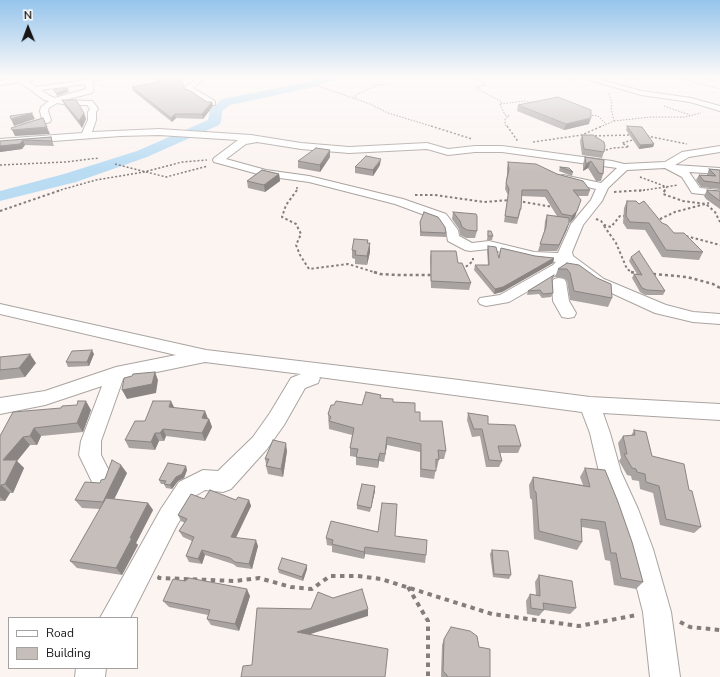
<!DOCTYPE html>
<style>
body{margin:0}
#map{position:relative;width:720px;height:677px;overflow:hidden;background:#fbf4f1;font-family:"Nunito Sans",sans-serif}
canvas{display:block}
.legend{position:absolute;left:8px;top:617px;width:130px;height:52px;box-sizing:border-box;background:#fff;border:1px solid #a3a2a1;margin:0;padding:5px 7px;list-style:none;font-size:12px;color:#181615}
.legend li{display:flex;align-items:center;gap:8px;height:20px}
.legend b{width:20px;border:1px solid #a3a2a1}
.north{position:absolute;left:8px;top:8px;width:40px;height:40px;-webkit-text-stroke:3px #fff;paint-order:stroke;rotate:359deg;font-size:11px;font-weight:700;line-height:16px;text-align:center;color:#181615}
.north::after{content:'';display:block;margin:auto;width:14px;height:18px;background:#181615;clip-path:polygon(50% 0,100% 100%,50% 72%,0 100%)}
</style>
<div id="map">
<canvas width="720" height="677"></canvas>
<ul class="legend">
<li><b style="height:5px;background:#fff"></b>Road</li>
<li><b style="height:11px;background:#c5bebb"></b>Building</li>
</ul>
<div class="north">N</div>
</div>
<script>
const ctx = document.querySelector('canvas').getContext('2d');
ctx.lineJoin = 'round';
const shape = rows => new Path2D(rows.map(r => 'M' + r).join(''));
function fillPath(path, color) { ctx.fillStyle = color; ctx.fill(path, 'evenodd'); }
function trace(path, color, width, dash) { ctx.strokeStyle = color; ctx.lineWidth = width; ctx.lineCap = dash ? 'butt' : 'round'; ctx.setLineDash(dash || []); ctx.stroke(path); }
fillPath(shape([
 [323,77,337,77,336,79,314,87,230,105,222,111,221,122,219,125,147,157,76,182,0,201,0,191,64,174,137,151,208,120,210,110,222,99,307,82,323,77]
]), '#b9dcf3');
const minor = shape([
 [16,77,34,77,34,80,28,81,36,87,79,81,86,79,88,77,106,77,105,78,92,82,94,89,92,93,65,100,89,101,92,101,97,107,98,109,96,112,96,120,92,132,159,129,251,135,301,143,349,147,427,143,448,149,475,146,502,146,612,161,624,164,665,162,682,152,720,146,720,152,689,157,675,165,720,168,720,174,689,172,700,188,720,190,720,196,692,193,682,177,665,168,627,170,608,188,602,201,583,225,572,252,573,256,604,279,666,305,693,312,720,314,720,324,693,322,655,313,594,285,567,266,563,271,509,302,486,306,480,304,478,301,480,298,500,295,553,265,556,262,534,260,489,249,470,251,465,250,448,241,446,230,438,220,395,204,309,182,265,176,214,162,213,160,214,158,238,140,159,135,120,136,0,145,0,139,82,133,88,120,88,112,90,109,87,105,69,105,57,103,49,108,48,111,51,120,50,122,24,130,21,129,20,127,21,125,42,119,40,111,41,107,49,101,44,100,20,82,0,85,0,81,17,78,16,77],
 [85,84,86,89,55,98,50,96,41,90,85,84],
 [257,142,301,149,349,153,427,149,448,155,475,152,502,152,617,168,601,183,563,175,559,176,558,178,559,180,596,189,591,200,571,224,558,253,534,252,489,241,472,243,459,236,458,230,446,214,403,199,309,176,266,170,226,159,246,144,257,142],
 [198,77,206,77,193,88,215,101,215,105,209,105,184,88,198,77],
 [580,77,590,77,642,91,691,98,720,106,720,111,690,102,641,95,580,77],
 [559,278,564,279,566,282,569,301,576,313,574,317,568,318,562,317,553,301,552,282,554,279,559,278],
 [0,304,206,350,451,379,590,397,720,404,720,420,603,413,610,433,621,472,638,509,653,549,671,612,680,677,650,677,643,612,627,549,614,509,599,472,590,433,582,412,319,377,320,378,318,383,305,388,284,425,267,449,231,489,223,492,205,490,195,496,177,525,130,618,100,618,161,509,179,482,203,470,218,471,253,437,270,413,291,378,301,374,205,362,123,379,101,441,101,455,113,479,110,486,102,489,94,486,79,455,81,441,102,386,45,405,0,414,0,398,45,391,116,367,176,355,0,314,0,304],
 [76,668,106,668,105,677,75,677,76,668]
]);
trace(minor, '#aaa4a1', 2);
trace(shape([
 [467,77,481,80,485,85,476,88,502,102,500,104,525,101,534,103],
 [556,77,574,80],
 [677,77,720,89],
 [683,77,720,81],
 [625,80,650,77],
 [318,86,370,104,388,113,434,127],
 [357,98,354,96,377,85,385,84,382,81],
 [500,104,505,115,509,116,505,119,505,124,507,127],
 [664,106,690,115],
 [589,115,598,116,606,124],
 [614,121,651,117,685,117,701,113],
 [600,127,614,121,611,108,612,102,608,92]
]), '#837e7c', 1, [1.5, 1.5]);
trace(shape([
 [431,126,472,139],
 [507,126,517,140,516,142],
 [591,136,632,135],
 [647,136,687,144],
 [533,142,582,135,602,126],
 [602,151,613,148,629,147,622,143,636,139],
 [115,164,166,177,208,166],
 [0,165,65,162,99,158],
 [640,177,667,187,664,191],
 [297,187,297,191],
 [57,191,96,180,144,172,182,162,207,160],
 [639,191,678,185]
]), '#837e7c', 1.5, [2, 2]);
trace(shape([
 [297,190,286,205,282,217,296,224,301,234,296,245,300,255,309,269,348,264,377,273],
 [665,190,663,194,683,201,706,204,715,212,720,222],
 [614,192,645,190],
 [415,195,435,195,484,202,510,200],
 [518,201,553,207],
 [0,211,61,190],
 [655,218,660,219,675,212,709,203],
 [596,219,601,221,604,225,611,227,620,216,627,216],
 [604,226,616,243,627,269,633,273],
 [686,236,720,245],
 [462,270,473,261,473,258]
]), '#837e7c', 2, [2.5, 2.5]);
trace(shape([
 [374,272,380,274,398,275,432,275],
 [631,272,638,273],
 [653,274,687,277,713,284,720,288]
]), '#837e7c', 2.5, [3, 3]);
trace(shape([
 [160,576,159,578,235,581,259,578,291,587,312,589,330,576,358,576,381,579,492,614,579,626,637,615],
 [408,587,428,621,428,677],
 [680,622,690,627,720,630]
]), '#837e7c', 4, [4.5, 4.5]);
fillPath(minor, '#fff');
fillPath(shape([
 [153,76,176,76,183,86,185,89,207,102,212,102,213,106,203,119,176,118,172,122,133,91,132,87,157,82],
 [714,76,720,76,720,80],
 [62,100,84,113,86,119,82,128,65,106],
 [518,105,589,124,564,130,517,111],
 [627,126,654,144,653,147,639,149,626,130],
 [582,135,604,152,602,158,582,155,580,141],
 [51,137,54,146,25,145,22,149,0,152,0,141],
 [330,150,330,157,320,172,298,168,298,161],
 [585,157,604,160,603,174,601,181,596,181,588,168,583,171,583,164],
 [508,162,557,174,590,190,588,196,578,196,575,217,570,223,569,222,567,229,557,251,538,251,544,232,545,221,547,215,557,216,545,197,521,196,521,209,517,224,504,222,508,195,505,189,507,175,507,168],
 [380,165,373,176,355,173,355,167],
 [560,167,573,172,572,176,559,171],
 [709,169,720,170,720,189,701,187,696,180,699,175,707,175],
 [279,174,280,181,265,192,248,188,247,181],
 [707,190,720,191,720,209,706,199,704,196],
 [627,201,639,204,674,233,703,252,699,260,662,257,645,230,627,229,623,223,624,208],
 [453,212,477,231,475,238,466,238,460,235,459,229,452,219],
 [420,222,446,233,446,237,420,236],
 [488,231,493,236,492,240,487,240],
 [368,243,370,243,370,252,367,265,355,264,355,259,352,258,352,250],
 [488,246,499,257,501,248,535,256,554,258,553,263,502,292,494,294,474,270,475,265,488,265,487,251],
 [431,251,458,263,471,283,469,290,431,288,430,258],
 [631,257,665,291,663,295,645,295,640,292,632,278,634,274,637,274,629,261],
 [567,263,612,298,608,307,570,300,567,281,564,278,555,277,558,269],
 [552,279,553,293,551,297,542,298,539,294,527,295,528,291],
 [94,354,89,366,68,367,66,362],
 [0,357,36,363,25,377,0,380],
 [381,398,393,402,415,412,420,421,446,451,444,459,439,459,437,468,436,468,434,479,420,477,420,452,387,445,384,462,379,461,378,468,356,465,356,457,350,456,350,448,352,435,329,429,328,414,362,405],
 [61,408,91,410,83,432,41,436,37,445,30,445,17,461,24,468,13,493,10,493,5,501,0,501,0,436],
 [174,408,205,411,208,419,209,419,212,427,205,441,166,436,164,441,159,441,155,450,129,448,125,440,145,421],
 [468,413,488,424,521,446,518,453,500,453,502,461,499,467,486,467,480,436,472,437,467,420],
 [634,430,652,456,689,490,701,527,694,533,660,525,653,493,640,489,639,481,632,480,631,476,627,475,619,461,621,458,618,443,623,436,631,436],
 [287,451,283,477,268,474,266,466,266,464,265,459],
 [585,468,643,582,636,589,614,585,610,561,605,560,599,530,582,527,582,542,577,550,534,539,532,500,530,498,529,485,533,477,583,485,580,477],
 [187,470,184,478,178,481,172,489,166,488,164,484,161,484,159,480],
 [127,473,114,499,148,503,153,510,136,543,138,545,122,575,77,568,70,561,100,509,82,508,75,500,100,483],
 [375,486,375,491,370,512,357,509,357,505],
 [204,499,236,500,249,500,251,506,236,538,258,546,252,569,237,567,233,564,205,555,202,564,189,562,186,556,192,541,183,537,179,531,185,523,181,521,178,515],
 [395,536,426,555,425,563,365,554,364,559,332,552,332,546,327,545,326,538],
 [492,550,511,575,509,579,493,577,490,554],
 [278,569,307,569,303,581,279,573],
 [539,575,576,608,570,614,544,610,539,616,527,614,526,601,530,594,536,595,535,582],
 [250,596,239,631,211,625,207,619,208,615,169,607,163,601],
 [444,639,479,647,490,677,441,677,441,676,442,645]
]), '#a9a3a1');
fillPath(shape([
 [68,89,69,92,57,96,56,93],
 [212,102,213,106,203,119,202,114],
 [32,113,35,119,14,126,11,119],
 [84,113,86,119,82,128,79,121],
 [175,114,176,118,172,122,171,118],
 [43,118,50,134,15,136,12,130],
 [591,118,589,124,564,130,566,124],
 [23,140,25,145,22,149,0,152,0,146],
 [654,144,653,147,639,149,640,145],
 [330,150,330,157,320,172,320,165],
 [381,159,380,165,373,176,373,170],
 [591,161,588,168,583,171,586,164],
 [279,174,280,181,265,192,264,185],
 [579,206,575,217,570,223,572,216],
 [569,223,567,229,557,251,559,245],
 [370,243,370,252,367,265,367,256],
 [554,258,553,263,502,292,494,294,495,289],
 [92,350,94,354,89,366,87,362],
 [30,354,36,363,25,377,19,368],
 [155,372,158,380,156,393,127,399,122,390],
 [86,401,91,410,83,432,77,423],
 [171,401,175,409,169,407],
 [205,411,208,419,204,426,202,418],
 [209,419,212,427,205,441,202,433],
 [34,428,41,436,37,445,30,436],
 [163,429,166,436,164,441,160,433],
 [155,433,159,441,155,450,151,442],
 [23,437,30,445,17,461,24,468,13,493,5,484,3,460],
 [387,437,387,445,384,462,385,454],
 [286,443,287,451,283,477,281,469],
 [380,453,379,461,378,468,378,460],
 [121,465,127,473,109,510,103,502],
 [186,466,187,470,184,478,178,481,172,489,170,485,176,477],
 [1,485,10,493,5,501,0,497,0,487],
 [375,486,375,491,370,512,371,508],
 [249,500,251,506,233,543,231,537],
 [148,503,153,510,136,543,138,545,122,575,116,568,130,538],
 [256,540,258,546,252,569,249,564],
 [365,547,365,554,364,559,364,552],
 [202,550,205,555,202,564,198,559],
 [307,565,307,569,303,581,302,577],
 [247,589,250,596,239,631,235,624],
 [368,609,368,616,298,638,297,632]
]), '#8a8583');
const building = shape([
 [155,76,176,76,183,82,182,84,184,87,184,89,189,90,207,102,212,102,202,114,175,114,171,118,132,87,159,82,155,76],
 [67,88,68,89,56,93,53,90,67,88],
 [558,97,591,110,591,118,566,124,518,105,558,97],
 [62,100,76,100,84,113,79,121,62,100],
 [32,113,11,119,10,116,32,113],
 [43,118,47,127,12,130,11,128,43,118],
 [627,126,642,127,654,144,640,145,627,126],
 [582,135,593,135,604,142,605,146,604,152,584,149,582,135],
 [51,137,52,141,23,140,20,144,0,146,0,141,51,137],
 [316,148,330,150,320,165,298,161,316,148],
 [366,156,381,159,373,170,355,167,366,156],
 [585,157,604,160,603,174,599,173,591,161,586,164,585,157],
 [508,162,536,164,557,174,583,181,590,190,573,190,581,200,577,211,572,216,562,214,547,190,522,190,521,209,520,209,518,218,505,216,509,189,506,183,509,169,508,162],
 [560,167,569,168,573,172,560,167],
 [709,169,720,170,720,183,704,181,699,175,716,176,709,169],
 [262,170,279,174,264,185,247,181,262,170],
 [707,190,720,191,720,201,709,193,707,190],
 [627,201,636,201,639,204,644,201,662,223,667,225,674,233,684,233,703,252,666,250,649,223,630,222,626,216,627,201],
 [424,212,438,217,445,227,446,233,421,232,420,222,424,212],
 [453,212,476,214,477,216,477,231,467,230,462,227,460,221,453,212],
 [547,215,569,218,569,223,559,245,540,244,546,227,547,215],
 [488,231,491,231,493,236,488,236,488,231],
 [354,239,368,240,367,243,370,243,367,256,355,255,356,251,352,250,354,239],
 [488,246,496,247,499,258,501,248,535,256,554,258,503,287,495,289,475,265,489,265,488,246],
 [431,251,456,251,458,263,462,263,471,283,431,281,431,251],
 [639,251,665,291,647,290,642,288,634,274,642,275,631,257,639,251],
 [567,263,579,265,597,278,611,284,612,298,574,291,570,273,567,269,558,269,567,263],
 [554,275,552,278,553,293,543,294,540,290,528,291,554,275],
 [92,350,87,362,66,362,72,351,92,350],
 [30,354,19,368,0,370,0,357,30,354],
 [155,372,152,384,122,390,124,378,132,376,133,374,155,372],
 [366,392,381,395,380,398,393,399,393,402,415,403,415,412,420,412,420,421,442,421,446,451,438,450,439,460,436,459,436,471,421,469,421,444,387,437,385,454,380,453,378,460,356,457,358,449,350,448,354,428,329,421,331,417,328,414,331,405,334,405,336,401,362,405,366,392],
 [78,401,86,401,77,423,34,428,30,436,23,437,3,460,17,460,5,484,1,485,0,487,0,436,13,412,61,408,62,406,77,405,78,401],
 [153,401,171,401,169,407,205,411,202,418,209,419,202,433,163,429,160,433,155,433,151,442,125,440,135,421,145,421,153,401],
 [468,413,488,416,488,424,515,425,521,446,498,446,502,461,489,460,482,429,474,429,468,413],
 [634,430,646,432,652,456,684,464,689,490,692,491,701,527,666,519,659,486,646,482,645,474,637,472,636,469,632,468,624,454,627,454,623,436,635,435,634,430],
 [273,440,286,443,281,469,266,466,269,459,265,459,273,440],
 [112,460,121,465,103,502,75,500,85,482,100,483,101,480,105,479,112,460],
 [168,463,186,466,182,474,176,477,170,485,164,484,166,481,159,480,168,463],
 [585,468,605,470,618,502,632,542,643,582,621,578,616,553,611,553,605,522,581,519,582,542,539,531,536,492,534,490,533,477,590,487,585,468],
 [362,484,375,486,371,508,357,505,362,484],
 [210,490,236,500,238,497,249,500,231,537,256,540,249,564,235,562,230,558,202,550,198,559,186,556,194,537,179,531,187,519,178,515,191,494,204,499,210,490],
 [106,498,148,503,130,538,132,538,116,568,70,561,106,498],
 [382,503,397,504,395,536,427,540,426,555,365,547,364,552,332,544,333,540,326,538,331,521,378,532,382,503],
 [492,550,508,551,511,575,494,574,492,550],
 [282,558,307,565,302,577,278,569,282,558],
 [539,575,572,581,576,608,543,603,544,610,531,608,530,594,540,596,539,575],
 [189,578,247,589,235,624,207,619,210,610,163,601,173,579,185,581,189,578],
 [362,589,368,609,297,632,388,649,385,677,241,677,243,666,252,665,257,608,311,609,318,592,333,598,362,589],
 [451,627,470,631,477,636,479,647,490,649,490,677,447,677,447,675,443,671,444,639,451,627]
]);
fillPath(building, '#c5bebb');
trace(building, '#8a8583', 1);
const sky = ctx.createLinearGradient(0, 0, 0, 171);
sky.addColorStop(0, '#95c4ec');
sky.addColorStop(0.45, '#fdfaf9');
sky.addColorStop(1, '#fdfaf900');
ctx.fillStyle = sky;
ctx.fillRect(0, 0, 720, 171);
</script>
